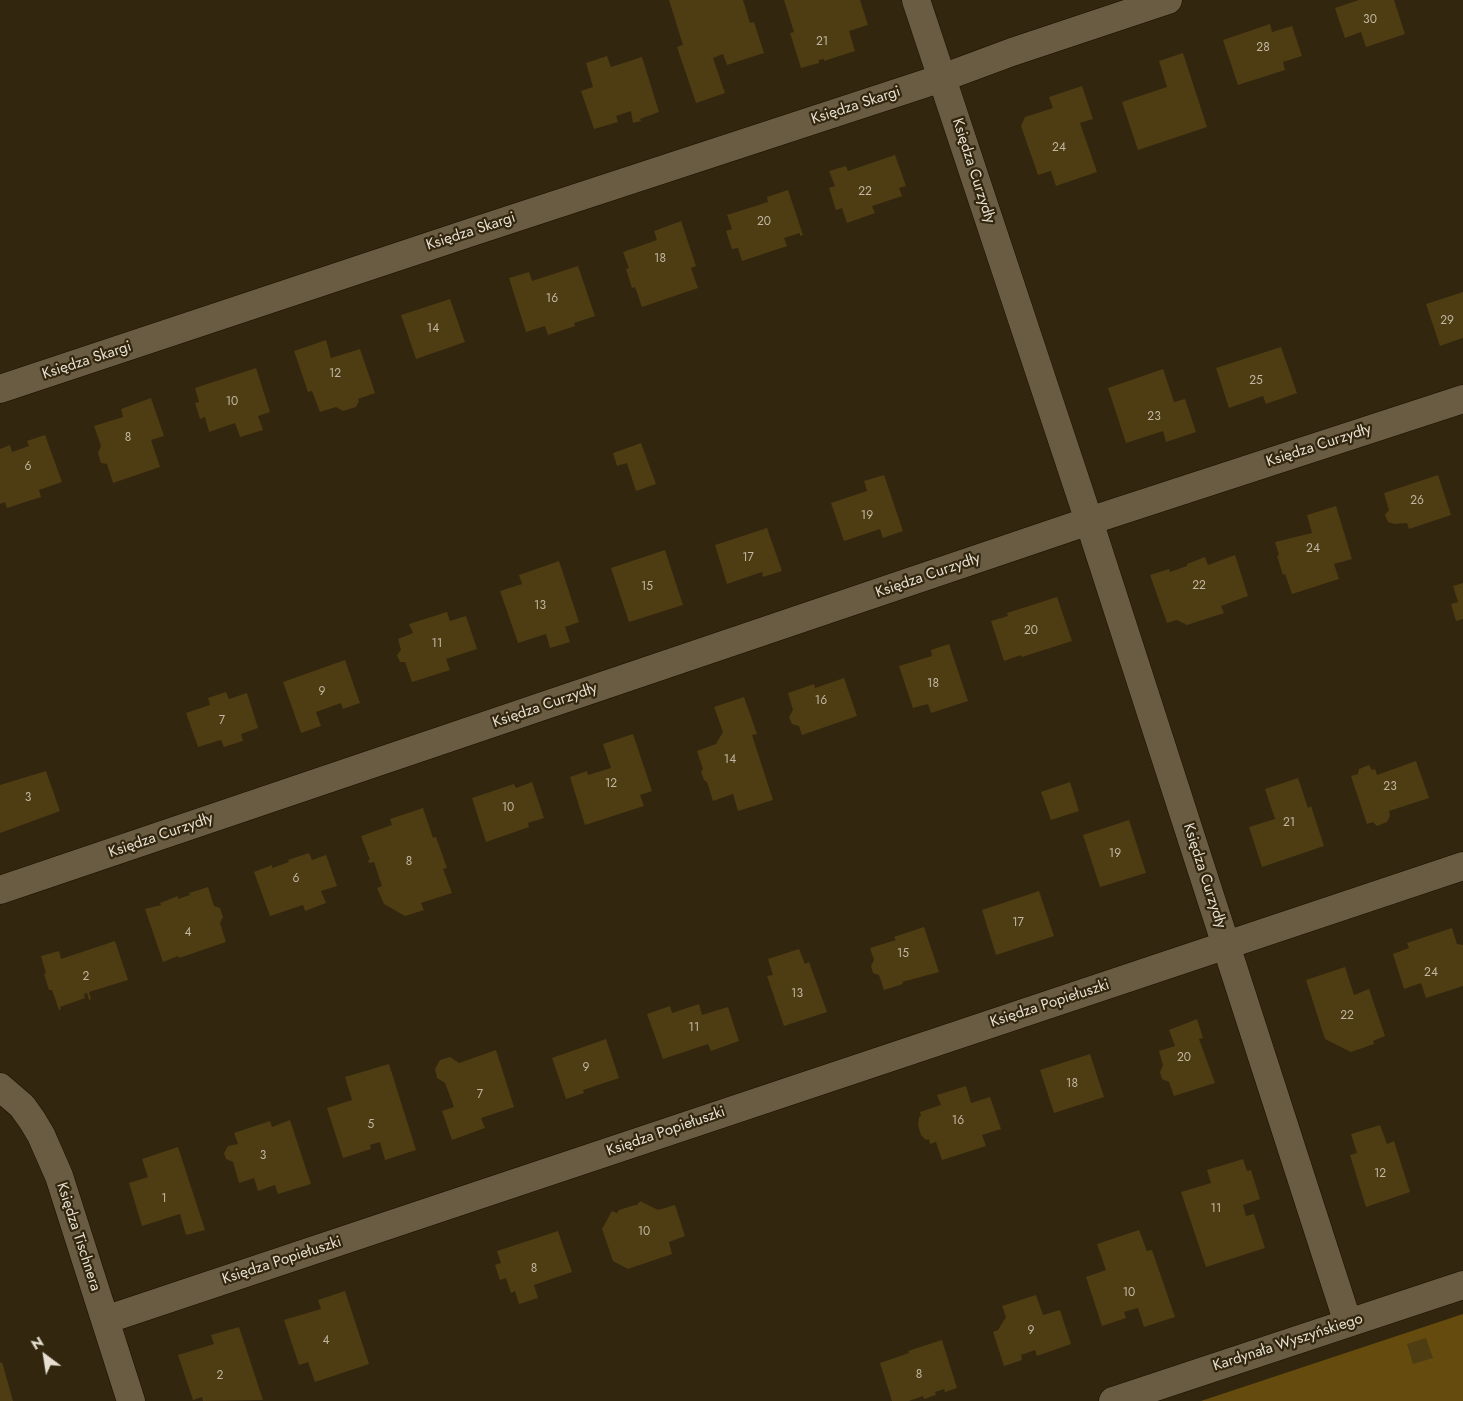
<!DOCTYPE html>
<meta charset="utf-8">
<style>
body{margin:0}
#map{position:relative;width:1463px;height:1401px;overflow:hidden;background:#32260e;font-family:Jost,sans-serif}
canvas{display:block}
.north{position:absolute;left:20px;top:1331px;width:50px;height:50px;-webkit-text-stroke:4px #32260e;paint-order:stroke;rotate:329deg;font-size:14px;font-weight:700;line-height:20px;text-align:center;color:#e7e0d1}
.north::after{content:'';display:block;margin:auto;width:18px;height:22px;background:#e7e0d1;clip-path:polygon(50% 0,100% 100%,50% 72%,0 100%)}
</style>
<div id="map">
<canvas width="1463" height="1401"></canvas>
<div class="north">N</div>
</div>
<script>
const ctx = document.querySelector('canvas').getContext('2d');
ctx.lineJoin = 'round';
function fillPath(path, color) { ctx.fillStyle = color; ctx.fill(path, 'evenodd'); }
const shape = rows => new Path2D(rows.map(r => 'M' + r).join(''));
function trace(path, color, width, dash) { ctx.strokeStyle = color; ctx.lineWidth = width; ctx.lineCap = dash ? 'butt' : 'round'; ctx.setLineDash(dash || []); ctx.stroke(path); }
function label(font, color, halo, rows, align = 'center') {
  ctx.font = font + ' Jost,sans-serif'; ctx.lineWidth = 4.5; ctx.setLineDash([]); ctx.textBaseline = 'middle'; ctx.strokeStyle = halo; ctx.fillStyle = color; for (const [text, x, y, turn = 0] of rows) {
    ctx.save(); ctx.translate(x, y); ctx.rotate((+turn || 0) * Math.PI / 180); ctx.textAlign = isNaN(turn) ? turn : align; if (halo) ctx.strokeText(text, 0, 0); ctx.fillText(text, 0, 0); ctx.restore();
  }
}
fillPath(shape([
 [1463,1314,1463,1401,1201,1401]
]), '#654c0e');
fillPath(shape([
 [669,0,743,0,750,23,754,22,764,53,727,65,723,54,713,58,725,93,696,103,677,47,683,45],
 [784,0,860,0,868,25,849,31,855,51,824,61,824,59,819,60,819,63,801,68,790,33,794,32],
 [1359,0,1394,0,1405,34,1366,47,1361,32,1345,38,1335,8],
 [1270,24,1272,32,1292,26,1302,56,1283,62,1285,70,1238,85,1223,40],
 [1183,53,1207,127,1138,150,1122,102,1167,87,1159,61],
 [607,56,611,67,642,57,659,112,640,119,641,121,633,123,631,111,616,116,618,122,594,129,581,91,593,87,586,63],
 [1082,86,1093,119,1080,123,1097,172,1056,186,1051,171,1038,175,1021,126,1025,117,1053,108,1049,97],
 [895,155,906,186,899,188,902,196,872,206,875,213,847,223,842,208,836,210,829,188,835,186,829,171,846,166,848,171],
 [788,190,803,235,800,236,800,233,784,238,787,246,742,261,738,248,732,249,726,231,732,229,727,215,768,202,767,197],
 [681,221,696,266,691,268,698,288,642,307,635,287,632,288,626,269,629,268,623,252,657,240,654,231],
 [578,266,595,316,574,323,575,326,548,335,545,326,526,332,509,278,529,272,532,281],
 [1463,292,1463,338,1440,346,1426,304],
 [450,299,465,342,416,359,401,315],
 [326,340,331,358,360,349,375,393,358,399,359,401,356,407,343,411,336,407,320,412,312,391,308,392,294,351],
 [1281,347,1297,393,1266,404,1263,396,1229,408,1216,368],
 [256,368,270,412,258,416,263,430,240,437,235,423,209,432,205,417,200,419,195,403,199,402,195,388],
 [1163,369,1174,402,1185,399,1196,432,1166,442,1163,431,1126,443,1108,388],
 [151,398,164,436,151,440,160,467,113,483,107,464,101,463,98,453,101,446,94,426,123,417,121,409],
 [45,435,62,482,39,490,41,497,7,508,5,502,0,504,0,449,10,445,12,452,29,446,27,441],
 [641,443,656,484,636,491,627,463,617,466,613,453],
 [884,475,903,531,883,538,880,529,844,541,831,503,867,491,864,481],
 [1438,475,1451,515,1409,529,1407,523,1394,524,1388,522,1385,515,1389,510,1384,493],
 [1336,506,1352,559,1334,564,1339,579,1292,594,1285,574,1283,575,1277,556,1279,555,1275,542,1312,533,1307,515],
 [767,528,782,571,763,577,762,572,727,584,715,545],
 [665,550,683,605,629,622,611,568],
 [1235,555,1248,596,1221,606,1224,613,1187,625,1177,620,1167,623,1150,575,1169,569,1170,572,1187,566,1187,564,1205,557,1208,565],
 [559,561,579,622,565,627,570,642,550,648,546,634,518,643,500,591,522,584,519,575],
 [1463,583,1463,619,1456,621,1451,604,1458,602,1453,586],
 [1057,597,1072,641,1022,657,1021,655,1004,661,991,621,1008,616,1007,613],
 [447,612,450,621,466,616,477,649,446,659,450,670,412,682,405,662,400,662,397,655,401,650,398,639,413,633,409,624],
 [949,644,968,701,931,713,928,704,913,708,899,666,932,656,931,650],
 [345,660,360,703,343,709,341,703,316,712,321,726,301,733,283,682],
 [844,678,857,716,802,735,799,726,792,724,789,717,793,710,788,693,814,684,815,688],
 [226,692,229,699,247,693,258,728,241,734,243,741,224,747,221,740,198,747,186,713,210,705,208,698],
 [744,697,757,734,752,735,773,800,738,811,733,794,713,801,707,782,704,780,701,772,703,769,697,751,716,744,723,732,714,707],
 [633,734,652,791,640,795,644,806,585,825,570,777,587,771,588,775,611,768,603,744],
 [1416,761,1429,798,1389,811,1390,816,1387,822,1377,826,1373,822,1367,824,1351,776,1358,774,1359,769,1369,765,1372,770,1375,769,1377,775],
 [46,771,60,811,0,833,0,785],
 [1298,778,1308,808,1311,806,1324,846,1262,867,1249,827,1275,819,1265,789],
 [532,782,544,818,528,823,529,827,486,842,472,798,514,784,516,788],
 [1070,782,1079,811,1051,820,1041,792],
 [423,808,433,838,436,837,447,868,443,869,452,893,421,903,424,910,405,916,384,904,377,888,382,886,374,862,369,863,368,860,370,860,361,836,392,825,390,819],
 [1129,820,1146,873,1100,887,1083,835],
 [309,853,312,860,326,855,337,886,321,891,326,903,305,911,303,905,270,916,254,872,272,865,272,868,289,862,288,860],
 [208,887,214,906,220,908,223,917,220,923,226,942,179,958,178,956,163,962,145,909,161,905,160,903,178,896,178,899,190,895,189,893],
 [1039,891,1054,936,996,955,982,910],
 [924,927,939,972,902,982,903,984,884,990,879,975,873,973,871,966,874,960,870,948,896,940,894,937],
 [1452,928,1457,944,1463,945,1463,986,1426,998,1421,983,1404,989,1393,954,1409,948,1407,943],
 [115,941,128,980,89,992,91,999,89,1000,87,993,84,994,85,998,60,1007,61,1009,59,1010,52,990,49,990,44,974,46,973,41,956,59,951,61,959],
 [799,949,805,964,809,962,827,1012,784,1026,767,976,773,975,768,959],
 [1345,967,1354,995,1369,989,1385,1036,1373,1041,1374,1044,1351,1052,1325,1039,1306,980],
 [699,1004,702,1015,728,1007,739,1041,711,1051,708,1044,663,1059,647,1014,670,1006,672,1013],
 [1197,1019,1203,1038,1199,1039,1215,1083,1174,1096,1169,1082,1162,1079,1160,1072,1163,1065,1159,1051,1175,1046,1169,1030],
 [606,1039,619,1078,583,1090,584,1093,566,1099,552,1058],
 [496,1050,514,1107,481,1118,485,1128,452,1140,442,1111,454,1107,445,1083,437,1078,435,1069,440,1060,450,1057,459,1063],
 [1090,1054,1104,1097,1054,1113,1040,1070],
 [389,1064,416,1150,385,1160,380,1142,370,1145,371,1149,343,1158,327,1108,352,1100,345,1077],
 [966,1086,971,1103,990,1097,1001,1129,982,1135,986,1146,942,1160,936,1142,930,1144,929,1139,926,1140,921,1135,918,1125,919,1117,921,1116,920,1112,941,1105,937,1095],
 [290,1120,311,1184,278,1194,275,1185,258,1191,254,1178,239,1183,233,1162,226,1159,224,1153,228,1146,238,1144,234,1133,270,1121,272,1127],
 [1380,1125,1387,1144,1394,1141,1410,1192,1366,1207,1350,1155,1357,1153,1351,1134],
 [178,1147,205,1230,186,1235,180,1214,142,1226,129,1183,148,1177,142,1159],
 [1243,1159,1247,1171,1251,1170,1260,1199,1243,1205,1246,1216,1254,1214,1265,1248,1206,1267,1181,1192,1211,1183,1207,1170],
 [640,1201,658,1210,675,1205,685,1236,669,1242,672,1254,628,1269,613,1261,602,1229,612,1211,617,1213,619,1210,635,1205,637,1205],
 [1139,1230,1147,1251,1152,1250,1175,1317,1144,1327,1138,1308,1124,1312,1126,1318,1102,1326,1086,1277,1106,1270,1097,1244],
 [558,1231,572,1272,534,1285,538,1298,519,1304,515,1291,511,1293,506,1278,500,1280,495,1265,501,1263,497,1251],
 [345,1291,369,1364,315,1382,308,1362,299,1365,284,1320,321,1309,318,1300],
 [1036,1295,1043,1315,1060,1310,1071,1344,1037,1356,1035,1350,1021,1355,1022,1360,1004,1366,993,1332,998,1330,1006,1317,1002,1306],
 [239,1327,263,1400,203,1401,202,1397,193,1400,178,1355,214,1344,211,1335],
 [1426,1338,1433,1358,1413,1364,1407,1344],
 [942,1340,957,1388,945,1392,944,1389,935,1392,936,1395,924,1399,923,1396,909,1401,892,1401,880,1363,909,1353,908,1351],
 [2,1362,13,1401,0,1401,0,1363]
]), '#4e3c13');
const minor = shape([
 [916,0,1089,521,1348,1323],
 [0,389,472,232,942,78,1012,52,1168,0],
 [0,890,1089,521,1463,399],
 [0,1087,22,1106,32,1120,41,1135,59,1176,131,1401],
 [105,1320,1463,866],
 [1113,1401,1463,1285]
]);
trace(minor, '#190f00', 29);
trace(minor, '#695c42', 28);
label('12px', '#c1b7a2', null, [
 ["30",1370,20],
 ["21",822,42],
 ["28",1263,48],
 ["24",1059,148],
 ["22",865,192],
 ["20",764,222],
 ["18",660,259],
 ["16",552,299],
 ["29",1447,321],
 ["14",433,329],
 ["12",335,374],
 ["25",1256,381],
 ["10",232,402],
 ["23",1154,417],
 ["8",128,438],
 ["6",28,467],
 ["26",1417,501],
 ["19",867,516],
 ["24",1313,549],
 ["17",748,558],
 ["22",1199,586],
 ["15",647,587],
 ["13",540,606],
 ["20",1031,631],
 ["11",437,644],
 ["18",933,684],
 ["9",322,692],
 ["16",821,701],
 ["7",222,721],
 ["14",730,760],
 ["12",611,784],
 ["23",1390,787],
 ["3",28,798],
 ["10",508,808],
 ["21",1289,823],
 ["19",1115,854],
 ["8",409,862],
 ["6",296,879],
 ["17",1018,923],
 ["4",188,933],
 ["15",903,954],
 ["24",1431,973],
 ["2",86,977],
 ["13",797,994],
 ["22",1347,1016],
 ["11",694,1028],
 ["20",1184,1058],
 ["9",586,1068],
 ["18",1072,1084],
 ["7",480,1095],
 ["16",958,1121],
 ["5",371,1125],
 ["3",263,1156],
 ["12",1380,1174],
 ["1",164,1199],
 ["11",1216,1209],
 ["10",644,1232],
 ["8",534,1269],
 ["10",1129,1293],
 ["9",1031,1331],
 ["4",326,1341],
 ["8",919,1375],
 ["2",220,1376]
]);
label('15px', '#e7e0d1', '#32260e', [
 ["Księdza Skargi",856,106,-18],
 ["Księdza Curzydły",973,171,72],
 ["Księdza Skargi",471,232,-18],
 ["Księdza Skargi",87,361,-18],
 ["Księdza Curzydły",1319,446,-18],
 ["Księdza Curzydły",928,576,-19],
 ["Księdza Curzydły",545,706,-19],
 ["Księdza Curzydły",161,836,-19],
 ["Księdza Curzydły",1204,876,72],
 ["Księdza Popiełuszki",1050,1004,-18],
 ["Księdza Popiełuszki",666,1132,-19],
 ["Księdza Tischnera",78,1237,72],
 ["Księdza Popiełuszki",282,1261,-18],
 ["Kardynała Wyszyńskiego",1288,1343,-18]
]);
</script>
